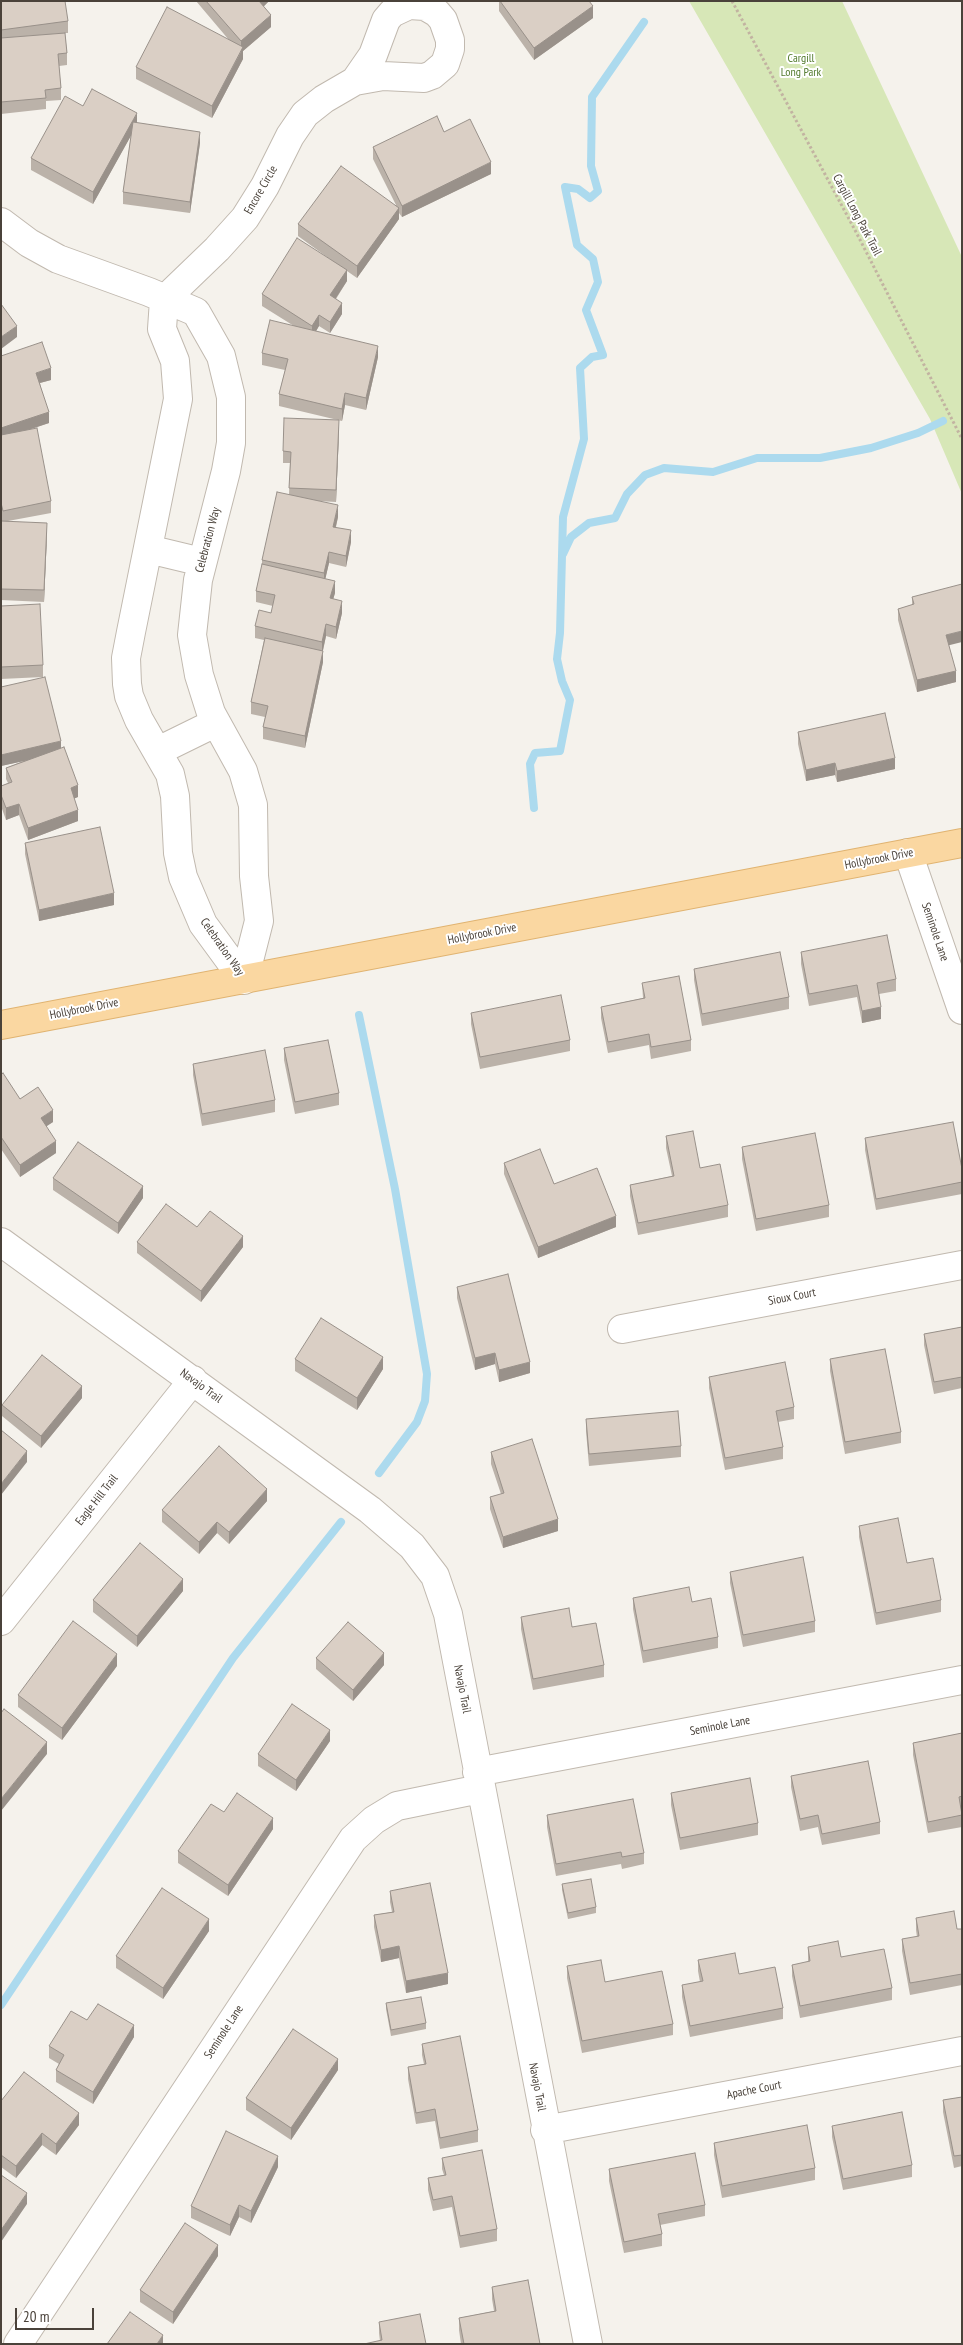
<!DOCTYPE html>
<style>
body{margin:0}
#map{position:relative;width:963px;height:2345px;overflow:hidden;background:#f5f2ec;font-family:"PT Sans Narrow",sans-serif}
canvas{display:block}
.frame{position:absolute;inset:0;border:2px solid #4a423a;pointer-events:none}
.scale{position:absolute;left:15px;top:2308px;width:79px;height:22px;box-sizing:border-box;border:2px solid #4a423a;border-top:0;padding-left:6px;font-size:15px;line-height:18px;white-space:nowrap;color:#4a423a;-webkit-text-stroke:4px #fff;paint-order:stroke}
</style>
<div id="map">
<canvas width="963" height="2345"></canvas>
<div class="frame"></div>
<div class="scale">20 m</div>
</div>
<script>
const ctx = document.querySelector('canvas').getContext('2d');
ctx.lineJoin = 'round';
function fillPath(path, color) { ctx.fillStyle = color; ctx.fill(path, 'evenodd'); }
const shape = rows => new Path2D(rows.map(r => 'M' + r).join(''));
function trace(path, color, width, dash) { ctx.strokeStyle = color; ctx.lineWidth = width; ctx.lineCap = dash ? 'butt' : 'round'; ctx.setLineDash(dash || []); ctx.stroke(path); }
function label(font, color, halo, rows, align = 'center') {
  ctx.font = font + ' "PT Sans Narrow",sans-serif'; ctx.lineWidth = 4; ctx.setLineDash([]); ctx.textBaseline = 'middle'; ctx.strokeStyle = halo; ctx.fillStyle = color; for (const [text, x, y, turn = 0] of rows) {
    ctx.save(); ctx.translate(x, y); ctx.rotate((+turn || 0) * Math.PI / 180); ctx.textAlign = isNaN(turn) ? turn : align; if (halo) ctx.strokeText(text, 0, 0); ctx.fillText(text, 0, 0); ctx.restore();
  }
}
fillPath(shape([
 [689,1,842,1,962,257,962,494,930,419]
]), '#d7e7b7');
trace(shape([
 [563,554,571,537,589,523,615,518,627,494,645,475,664,468,713,472,757,458,820,458,871,448,918,433,943,421],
 [534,808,530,764,535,753,560,751,570,700,562,681,557,659,560,633,563,517,584,439,580,368,592,357,603,355,586,310,598,282,593,259,577,245,565,187,578,189,590,198,598,191,591,166,592,97,644,22],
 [359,1015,395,1189,427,1374,425,1401,417,1422,379,1473],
 [1,2005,233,1658,341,1522]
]), '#acdaee', 8);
const minor = shape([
 [409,5,425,6,437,13,443,20,450,40,450,49,445,64,432,75,424,78,383,76,355,81,373,55,386,20,392,13,409,5],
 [1,222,29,243,58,259,149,292,196,312,221,356,231,397,231,443,226,471,198,580,192,635,199,675,211,713,243,771,253,805,254,876,259,921,244,980,203,924,183,877,178,853,175,796,170,774,139,720,129,696,127,684,126,658,131,632,178,399,175,361,162,329,164,300],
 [164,300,217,249,245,218,265,186,290,136,305,114,324,99,355,81],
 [148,549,202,562],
 [158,751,215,723],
 [908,853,962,1010],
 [1,1242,370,1510,412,1546,435,1576,448,1614,588,2344],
 [622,1329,962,1265],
 [1,1621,193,1380],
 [477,1772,962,1680],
 [545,2130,962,2051],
 [18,2344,353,1839,374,1820,397,1806,480,1789]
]);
const major = shape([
 [1,1025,962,843]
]);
trace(minor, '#c1b9af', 30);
trace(major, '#e0b370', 30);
trace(shape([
 [732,1,856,232,962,439]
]), '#c2b3a1', 3, [2.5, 2.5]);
trace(minor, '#fff', 28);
trace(major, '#fad7a1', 28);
fillPath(shape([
 [1,1,68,21,68,33,65,33,67,53,67,65,59,66,61,88,61,100,46,101,46,109,1,114],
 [196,1,269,1,263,7,271,27,243,51,243,59,212,118,136,79,136,67,229,40],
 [499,1,589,1,593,18,534,60,499,11],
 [83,106,200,143,190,213,123,204,123,192,131,135,93,204,31,170,31,158],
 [444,132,491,174,402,217,399,213,399,219,357,278,347,271,347,281,336,299,342,314,330,333,319,326,316,331,378,357,366,410,345,405,342,421,279,406,279,394,285,370,262,365,262,353,294,326,262,306,262,294,331,260,298,236,298,224,396,205,373,159,373,147],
 [1,356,51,380,40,383,49,423,31,429,51,501,51,513,8,521,47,535,44,602,1,600,1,521,2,521,1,515],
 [339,432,336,502,318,501,338,517,336,527,351,542,346,567,329,563,325,579,335,593,333,599,342,613,336,639,326,636,323,651,323,662,305,748,263,739,263,727,265,717,251,714,251,702,264,640,255,638,255,626,271,613,273,606,256,602,256,591,262,565,262,560,289,495,290,463,283,463,283,451],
 [912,597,949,646,956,682,917,692,898,620,898,609,912,605],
 [1,606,43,665,43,677,1,679],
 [1,687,61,748,78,797,74,798,78,821,28,840,19,815,6,820,1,806,1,786,8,783,6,779,6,768,23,761,1,766],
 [798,732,895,769,837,782,835,775,806,781,798,744],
 [25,843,114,905,39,921,25,854],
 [801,952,896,979,896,991,879,994,881,1019,862,1023,857,997,809,1006,801,964],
 [694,969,789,997,789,1009,702,1026,694,980],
 [642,983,691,1040,691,1051,651,1059,649,1045,608,1053,601,1018,601,1007,643,998],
 [471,1013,570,1040,570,1051,480,1069,471,1024],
 [284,1048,339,1093,339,1105,295,1114,284,1060],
 [193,1064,275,1100,275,1112,202,1126,193,1075],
 [1,1075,20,1099,53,1122,46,1126,56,1153,20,1177,1,1149],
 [666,1136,728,1205,728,1217,638,1235,630,1196,630,1185,672,1176,666,1148],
 [865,1138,962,1169,962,1194,876,1210,865,1150],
 [742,1147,829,1205,829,1217,756,1231,742,1159],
 [504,1163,554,1184,616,1227,538,1258,504,1174],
 [53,1178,143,1198,118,1234,53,1190],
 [197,1227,243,1247,201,1302,137,1253,137,1242],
 [457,1287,530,1373,499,1382,495,1364,475,1370,457,1298],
 [962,1327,962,1388,934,1394,924,1345,924,1334],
 [295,1359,383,1369,357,1410,295,1371],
 [830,1359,901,1432,901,1443,845,1454,830,1371],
 [709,1377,794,1407,794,1419,778,1422,783,1447,783,1459,725,1470,709,1388],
 [82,1398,41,1448,2,1416,2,1405],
 [586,1419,681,1446,681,1457,589,1466,586,1431],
 [491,1452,558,1531,503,1548,490,1509,490,1497,501,1494,491,1464],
 [267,1501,229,1544,217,1533,199,1554,162,1522,162,1510],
 [859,1526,907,1563,941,1600,941,1612,876,1625,859,1537],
 [730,1572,815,1621,815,1632,743,1647,730,1583],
 [183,1591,137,1647,93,1612,93,1600],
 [633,1598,692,1602,718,1637,718,1648,643,1663,633,1609],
 [521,1617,572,1627,604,1665,604,1677,533,1690,521,1629],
 [316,1658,384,1665,353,1701,316,1669],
 [117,1666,62,1740,18,1707,18,1695],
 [962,1733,962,1807,961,1808,962,1813,962,1827,928,1833,913,1755,913,1743],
 [330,1741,296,1791,258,1766,258,1754],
 [791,1776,880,1822,880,1834,822,1845,818,1827,800,1831,791,1787],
 [671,1793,758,1823,758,1835,680,1850,671,1805],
 [224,1812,273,1829,228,1896,178,1863,178,1851],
 [547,1815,644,1853,644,1864,622,1869,621,1864,556,1876,547,1827],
 [562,1884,596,1907,596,1913,568,1919,562,1890],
 [390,1891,448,1984,406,1993,399,1958,381,1962,374,1927,374,1915,392,1912,390,1902],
 [916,1918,957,1929,962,1929,962,1985,910,1995,902,1951,902,1939,917,1937,916,1930],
 [209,1931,163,1999,116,1968,116,1956],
 [808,1947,841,1957,892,1988,892,2000,800,2018,792,1976,792,1965,808,1962],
 [698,1960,739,1974,783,2008,783,2019,690,2037,682,1997,682,1985,700,1982,698,1971],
 [567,1966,605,1982,673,2024,673,2035,582,2053,567,1978],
 [386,2003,426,2023,426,2029,391,2036,386,2009],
 [87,2020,134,2037,93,2104,56,2082,56,2070,59,2064,49,2058,49,2046],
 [422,2044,478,2130,478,2142,440,2149,435,2121,416,2124,408,2079,408,2067,424,2064,422,2055],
 [338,2070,291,2140,246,2110,246,2098],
 [962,2097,962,2166,954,2168,943,2112,943,2100],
 [1,2101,79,2125,56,2155,42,2145,16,2178,1,2167],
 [832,2126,912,2165,912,2177,843,2190,832,2137],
 [714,2143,815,2168,815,2180,722,2198,714,2155],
 [442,2158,497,2229,497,2241,460,2248,452,2207,433,2211,428,2190,428,2178,444,2175,442,2169],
 [278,2167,251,2223,239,2217,230,2236,191,2218,191,2206],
 [609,2169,705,2205,705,2216,660,2225,662,2234,662,2246,624,2253,609,2181],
 [218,2256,173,2324,140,2302,140,2290],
 [492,2287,540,2344,461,2344,459,2330,459,2318,494,2311,492,2299],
 [379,2322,426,2344,380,2341,379,2333]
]), '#bbb2a9');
fillPath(shape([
 [258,1,269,1,258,12],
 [593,6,593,18,534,60,534,48],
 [271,15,271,27,243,51,243,59,212,118,212,106,241,52,241,41],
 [137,113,137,125,93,204,93,192],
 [200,132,200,143,190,213,190,202],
 [491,162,491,174,402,217,402,206],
 [399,208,399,219,357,278,357,266],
 [347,270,347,281,330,307,330,295],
 [342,303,342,314,330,333,330,322],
 [319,315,319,326,312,338,312,326],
 [17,326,17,337,1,349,1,337],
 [378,346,378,357,366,410,366,398],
 [51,368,51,380,36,384,36,373],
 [345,393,345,405,342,421,342,409],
 [49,412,49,423,1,439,1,428],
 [339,420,339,432,336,502,336,490],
 [338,505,338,517,333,538,333,527],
 [47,523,47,535,44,602,44,590],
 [351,530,351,542,346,567,346,556],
 [329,552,329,563,324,585,324,573],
 [335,581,335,593,330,610,330,598],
 [342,601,342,613,336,639,336,627],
 [326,624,326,636,322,654,322,642],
 [962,631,962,642,946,646,946,635],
 [323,651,323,662,305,748,305,736],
 [956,671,956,682,917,692,917,680],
 [61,741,61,753,1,766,1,755],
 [895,758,895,769,837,782,837,771],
 [835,763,835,775,806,781,806,770],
 [78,785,78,797,71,800,71,788],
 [19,804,19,815,6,820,6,808],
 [78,810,78,821,28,840,28,828],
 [114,893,114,905,39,921,39,910],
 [881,1007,881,1019,862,1023,862,1011],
 [53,1110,53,1122,41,1130,41,1118],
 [56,1141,56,1153,20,1177,20,1165],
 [143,1186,143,1198,118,1234,118,1223],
 [616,1216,616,1227,538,1258,538,1247],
 [243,1236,243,1247,201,1302,201,1291],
 [495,1353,495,1364,475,1370,475,1358],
 [383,1357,383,1369,357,1410,357,1398],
 [530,1362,530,1373,499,1382,499,1370],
 [82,1386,82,1398,41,1448,41,1436],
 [27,1451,27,1462,1,1495,1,1484],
 [267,1489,267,1501,229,1544,229,1532],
 [558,1519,558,1531,503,1548,503,1537],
 [217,1522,217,1533,199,1554,199,1542],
 [183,1579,183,1591,137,1647,137,1636],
 [384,1653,384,1665,353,1701,353,1690],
 [117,1654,117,1666,62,1740,62,1728],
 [330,1730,330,1741,296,1791,296,1780],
 [47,1742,47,1754,1,1811,1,1799],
 [273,1818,273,1829,228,1896,228,1885],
 [209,1919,209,1931,163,1999,163,1988],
 [399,1946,399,1958,381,1962,381,1950],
 [448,1973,448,1984,406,1993,406,1981],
 [134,2025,134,2037,93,2104,93,2092],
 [338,2059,338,2070,291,2140,291,2128],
 [79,2113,79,2125,56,2155,56,2144],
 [42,2133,42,2145,16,2178,16,2166],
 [278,2156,278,2167,251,2223,251,2211],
 [27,2193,27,2204,1,2242,1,2230],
 [239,2205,239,2217,230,2236,230,2225],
 [218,2245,218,2256,173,2324,173,2312],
 [163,2335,163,2344,157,2344]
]), '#99918a');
const building = shape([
 [1,1,65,1,68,21,1,30,1,1],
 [206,1,259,1,271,15,241,41,206,1],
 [500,1,589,1,593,6,534,48,500,1],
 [167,7,243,47,212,106,136,67,167,7],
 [65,33,67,53,58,54,61,88,45,90,46,98,1,102,1,38,65,33],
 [92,89,137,113,93,192,31,158,65,96,83,106,92,89],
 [437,116,444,132,470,119,491,162,402,206,373,147,437,116],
 [133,122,200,132,190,202,123,192,133,122],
 [341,166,399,208,357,266,298,224,341,166],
 [297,238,347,270,330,295,342,303,330,322,319,315,312,326,262,294,297,238],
 [1,304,17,326,1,337,1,304],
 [270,320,378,346,366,398,345,393,342,409,279,394,288,359,262,353,270,320],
 [42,342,51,368,36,373,49,412,1,428,1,356,42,342],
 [284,418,339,420,336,490,289,488,291,452,283,451,284,418],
 [37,428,51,501,3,511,1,503,1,435,37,428],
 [277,492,338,505,333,527,351,530,346,556,329,552,324,573,262,560,277,492],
 [1,521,47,523,44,590,1,589,1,521],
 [262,564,335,581,330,598,342,601,336,627,326,624,322,642,255,626,259,610,271,613,275,595,256,591,262,564],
 [962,584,962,631,946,635,956,671,917,680,898,609,914,604,912,597,962,584],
 [40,604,43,665,1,667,1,606,40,604],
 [265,638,323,651,305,736,263,727,268,706,251,702,265,638],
 [45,677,61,741,1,755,1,687,45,677],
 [885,713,895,758,837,771,835,763,806,770,798,732,885,713],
 [64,747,78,785,71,788,78,810,28,828,19,804,6,808,1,795,1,786,12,782,6,768,64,747],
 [100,827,114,893,39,910,25,843,100,827],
 [887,935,896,979,877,983,881,1007,862,1011,857,985,809,994,801,952,887,935],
 [780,952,789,997,702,1014,694,969,780,952],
 [679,976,691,1040,651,1047,649,1034,608,1042,601,1007,645,998,642,983,679,976],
 [561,995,570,1040,480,1057,471,1013,561,995],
 [328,1040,339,1093,295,1102,284,1048,328,1040],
 [265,1050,275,1100,202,1114,193,1064,265,1050],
 [3,1073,20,1099,38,1087,53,1110,41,1118,56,1141,20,1165,1,1137,1,1075,3,1073],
 [953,1122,962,1169,962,1182,876,1199,865,1138,953,1122],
 [693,1131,700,1168,720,1164,728,1205,638,1223,630,1185,674,1176,666,1136,693,1131],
 [815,1133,829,1205,756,1219,742,1147,815,1133],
 [78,1142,143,1186,118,1223,53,1178,78,1142],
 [540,1149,554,1184,597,1168,616,1216,538,1247,504,1163,540,1149],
 [166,1204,197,1227,210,1211,243,1236,201,1291,137,1242,166,1204],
 [508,1274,530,1362,499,1370,495,1353,475,1358,457,1287,508,1274],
 [321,1318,383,1357,357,1398,295,1359,321,1318],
 [962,1327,962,1377,934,1382,924,1334,962,1327],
 [885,1349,901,1432,845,1442,830,1359,885,1349],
 [42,1355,82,1386,41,1436,2,1405,42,1355],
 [785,1362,794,1407,776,1411,783,1447,725,1458,709,1377,785,1362],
 [678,1411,681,1446,589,1454,586,1419,678,1411],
 [1,1430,27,1451,1,1484,1,1430],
 [532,1439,558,1519,503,1537,490,1497,504,1493,491,1452,532,1439],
 [219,1446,267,1489,229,1532,217,1522,199,1542,162,1510,219,1446],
 [898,1518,907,1563,933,1558,941,1600,876,1613,859,1526,898,1518],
 [140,1543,183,1579,137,1636,93,1600,140,1543],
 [803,1557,815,1621,743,1635,730,1572,803,1557],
 [689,1587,692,1602,711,1598,718,1637,643,1651,633,1598,689,1587],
 [569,1608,572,1627,596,1623,604,1665,533,1679,521,1617,569,1608],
 [73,1621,117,1654,62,1728,18,1695,73,1621],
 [348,1622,384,1653,353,1690,316,1658,348,1622],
 [292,1704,330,1730,296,1780,258,1754,292,1704],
 [4,1709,47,1742,1,1799,1,1713,4,1709],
 [962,1733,962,1796,959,1797,962,1815,928,1822,913,1743,962,1733],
 [868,1761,880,1822,822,1834,818,1815,800,1819,791,1776,868,1761],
 [750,1778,758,1823,680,1838,671,1793,750,1778],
 [237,1793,273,1818,228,1885,178,1851,211,1804,224,1812,237,1793],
 [633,1799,644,1853,622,1857,621,1852,556,1864,547,1815,633,1799],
 [591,1879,596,1907,568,1913,562,1884,591,1879],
 [430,1883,448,1973,406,1981,399,1946,381,1950,374,1915,394,1912,390,1891,430,1883],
 [162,1888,209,1919,163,1988,116,1956,162,1888],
 [954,1911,957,1929,962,1929,962,1974,910,1983,902,1939,919,1936,916,1918,954,1911],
 [838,1941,841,1957,884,1949,892,1988,800,2006,792,1965,810,1961,808,1947,838,1941],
 [735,1953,739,1974,775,1967,783,2008,690,2026,682,1985,703,1981,698,1960,735,1953],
 [601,1960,605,1982,662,1971,673,2024,582,2041,567,1966,601,1960],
 [421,1997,426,2023,391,2030,386,2003,421,1997],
 [98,2004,134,2025,93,2092,56,2070,64,2055,49,2046,71,2011,87,2020,98,2004],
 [293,2029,338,2059,291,2128,246,2098,293,2029],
 [460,2036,478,2130,440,2138,435,2109,416,2113,408,2067,426,2064,422,2044,460,2036],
 [24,2072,79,2113,56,2144,42,2133,16,2166,1,2155,1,2101,24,2072],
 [962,2097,962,2155,954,2156,943,2100,962,2097],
 [902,2112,912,2165,843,2179,832,2126,902,2112],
 [807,2125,815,2168,722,2186,714,2143,807,2125],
 [226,2131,278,2156,251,2211,239,2205,230,2225,191,2206,226,2131],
 [482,2150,497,2229,460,2236,452,2196,433,2200,428,2178,446,2175,442,2158,482,2150],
 [695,2153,705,2205,658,2214,662,2234,624,2242,609,2169,695,2153],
 [1,2175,27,2193,1,2230,1,2175],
 [185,2223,218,2245,173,2312,140,2290,185,2223],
 [528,2280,540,2344,464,2344,459,2318,496,2311,492,2287,528,2280],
 [130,2312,163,2335,157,2344,107,2344,130,2312],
 [420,2314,426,2344,364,2344,382,2340,379,2322,420,2314]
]);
fillPath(building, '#dacfc5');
trace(building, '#99918a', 1);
label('12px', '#537b2e', '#fff', [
 ["Cargill",801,59],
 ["Long Park",801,73]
]);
label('12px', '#4a423a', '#fff', [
 ["Encore Circle",261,190,-60],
 ["Cargill Long Park Trail",857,215,62],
 ["Celebration Way",208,540,-75],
 ["Hollybrook Drive",879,859,-11],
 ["Seminole Lane",935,932,71],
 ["Hollybrook Drive",482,934,-11],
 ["Celebration Way",222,947,55],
 ["Hollybrook Drive",84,1009,-11],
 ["Sioux Court",792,1297,-11],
 ["Navajo Trail",201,1386,36],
 ["Eagle Hill Trail",97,1500,-52],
 ["Navajo Trail",462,1689,79],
 ["Seminole Lane",720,1726,-11],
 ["Seminole Lane",224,2032,-57],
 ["Navajo Trail",537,2087,79],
 ["Apache Court",754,2090,-11]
]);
</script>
